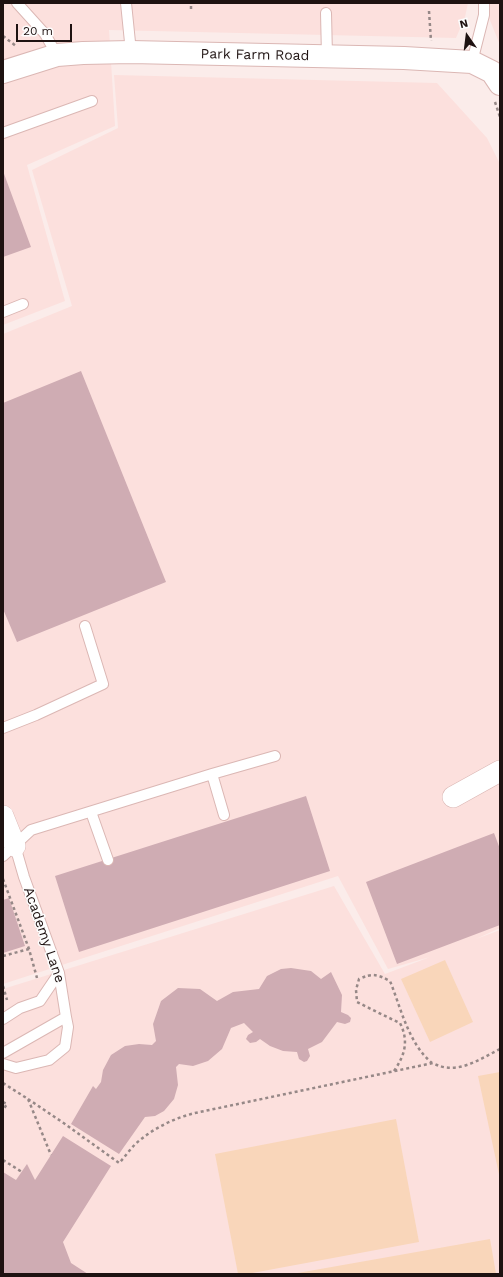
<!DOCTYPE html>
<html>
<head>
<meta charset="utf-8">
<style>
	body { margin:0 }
	#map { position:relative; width:503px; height:1277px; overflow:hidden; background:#fbecea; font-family:"Work Sans",sans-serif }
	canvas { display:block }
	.frame { position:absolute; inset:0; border:4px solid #1e1211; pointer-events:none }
	.north { position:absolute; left:447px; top:16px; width:40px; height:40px; -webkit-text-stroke:3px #fdfdfd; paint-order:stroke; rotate:346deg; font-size:11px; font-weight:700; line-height:16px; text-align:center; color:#1e1211 }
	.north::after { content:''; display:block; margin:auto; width:14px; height:18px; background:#1e1211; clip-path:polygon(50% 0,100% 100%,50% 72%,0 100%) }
	.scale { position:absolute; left:16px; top:24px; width:56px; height:18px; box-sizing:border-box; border:2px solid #1e1211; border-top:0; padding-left:5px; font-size:12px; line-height:14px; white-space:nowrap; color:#1e1211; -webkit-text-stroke:3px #fdfdfd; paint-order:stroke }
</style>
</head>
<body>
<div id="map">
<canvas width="503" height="1277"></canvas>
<div class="frame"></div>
<div class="north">N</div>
<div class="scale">20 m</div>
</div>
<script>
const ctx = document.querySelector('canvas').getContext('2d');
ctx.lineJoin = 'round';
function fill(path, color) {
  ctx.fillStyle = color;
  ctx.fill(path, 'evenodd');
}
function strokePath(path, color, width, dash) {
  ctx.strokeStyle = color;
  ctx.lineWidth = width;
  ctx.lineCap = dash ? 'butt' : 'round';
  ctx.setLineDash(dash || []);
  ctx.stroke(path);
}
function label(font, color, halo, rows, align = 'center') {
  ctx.font = font + ' "Work Sans",sans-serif';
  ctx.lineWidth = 3;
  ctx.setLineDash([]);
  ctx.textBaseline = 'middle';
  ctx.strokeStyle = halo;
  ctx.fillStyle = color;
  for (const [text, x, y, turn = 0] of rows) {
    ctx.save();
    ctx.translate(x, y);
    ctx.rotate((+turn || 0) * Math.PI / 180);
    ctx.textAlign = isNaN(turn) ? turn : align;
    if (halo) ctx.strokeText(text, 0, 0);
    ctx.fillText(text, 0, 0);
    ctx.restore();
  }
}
const built = new Path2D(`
	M3,3H468L465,17L456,38L109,30L115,126L27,165L65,301L3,325Z
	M483,3H500V45L487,13Z
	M114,75L437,83L487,138L500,164V928L476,939L500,930V1274H3V989L334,886L385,974L430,957L388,969L338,876L3,984V334L72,306L32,170L118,128Z`);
const green = new Path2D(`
	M445,960L473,1022L430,1042L401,979Z
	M500,1072V1179L478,1076Z
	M396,1119L419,1242L247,1274H238L215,1154Z
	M490,1239L496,1274H292Z`);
const building = new Path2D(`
	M3,171L31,247L3,257Z
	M81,371L166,582L17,642L3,609V403Z
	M306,796L330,871L79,952L55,876Z
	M494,833L500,849V925L397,964L366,882Z
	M9,898L25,946L3,953V900Z
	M291,968L311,971L321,979L331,972L342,995L341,1012L348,1015L351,1018L350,1022L345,1024L337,1022L322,1042L308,1049L310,1056L307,1061L304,1062L299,1059L297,1052L283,1051L270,1046L260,1039L256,1042L250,1043L246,1039L248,1035L253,1032L244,1023L231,1028L222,1049L208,1061L193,1066L179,1064L176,1067L178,1085L174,1099L164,1111L155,1116L145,1117L119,1154L71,1124L93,1086L96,1089L101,1082L103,1070L111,1055L125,1046L139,1044L152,1045L156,1041L153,1024L161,1001L178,988L200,989L217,1001L233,992L259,989L267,976L281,969Z
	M63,1136L111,1166L63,1242L71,1263L88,1274H3V1172L16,1180L27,1164L35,1180Z`);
const path = new Path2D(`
	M191,9V3
	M429,11L431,41
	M3,36L16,46
	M495,102L500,117
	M3,879L29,949L37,978
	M3,956L29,949
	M3,986L7,1000
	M394,1071C405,1055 409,1041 400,1023L383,1015L357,1002L356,990L359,979C372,973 377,974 390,981C401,1008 408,1043 432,1063
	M3,1083L28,1099L51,1155
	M28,1099L65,1124L119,1163C126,1156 132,1146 140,1140C156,1127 175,1118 195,1113L433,1063C456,1076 478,1060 500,1049
	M3,1102L7,1104L3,1110
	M3,1160L22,1172`);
const service = new Path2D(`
	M17,3L45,34L57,55
	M126,3L131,52
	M326,13L327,56
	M472,62L484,15V3
	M3,133L92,101
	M3,312L23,304
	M3,728L36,715L103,684L85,626
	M212,774L224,815
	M91,812L108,860
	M3,856L31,830L212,774L275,756
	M3,1019L20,1008L40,1001L59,973
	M3,1053L66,1017L59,973L24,877L15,846
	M3,1064L16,1068L49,1060L65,1047L68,1027L66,1017`);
const minor = new Path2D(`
	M453,797L500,771
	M3,816L15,846`);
const tertiary = new Path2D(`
	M3,72L57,55L83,53L131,52L404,58L472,62L492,72L500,84`);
const streetNames = [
	["Park Farm Road",255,55,1],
	["Academy Lane",44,935,71]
];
fill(built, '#fce0dd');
fill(green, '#f9d6ba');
fill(building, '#cfacb3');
strokePath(service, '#dbb7b4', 12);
strokePath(minor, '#dbb7b4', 22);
strokePath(tertiary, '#dbb7b4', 24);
strokePath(path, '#968887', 2.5, [3, 3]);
strokePath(service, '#fff', 10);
strokePath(minor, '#fff', 21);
strokePath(tertiary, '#fff', 22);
label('14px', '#1e1211', '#fdfdfd', streetNames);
</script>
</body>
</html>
